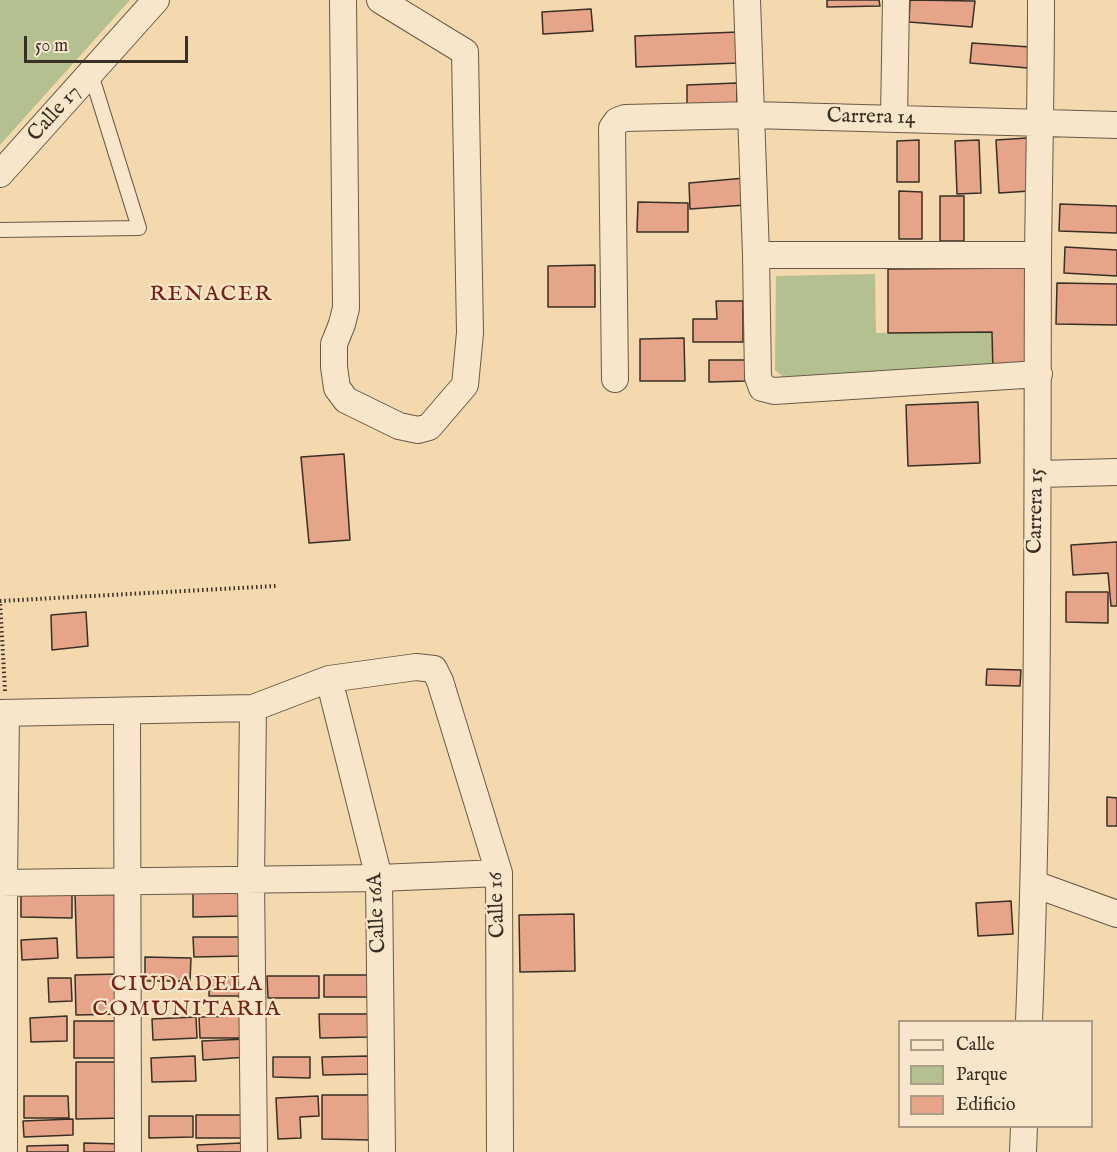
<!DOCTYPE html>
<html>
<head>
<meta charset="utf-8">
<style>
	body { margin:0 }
	#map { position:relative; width:1117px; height:1152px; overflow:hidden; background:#f3d9ad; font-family:"IM FELL English",serif }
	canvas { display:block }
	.legend { position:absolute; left:898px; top:1020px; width:195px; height:108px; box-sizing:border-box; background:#f7e6ca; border:2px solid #ab9d88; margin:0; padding:8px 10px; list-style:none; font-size:18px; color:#392f26 }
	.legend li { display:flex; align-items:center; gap:12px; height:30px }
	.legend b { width:30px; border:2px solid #ab9d88 }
	.scale { position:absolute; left:24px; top:36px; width:164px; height:27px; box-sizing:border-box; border:3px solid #392f26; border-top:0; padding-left:8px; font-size:18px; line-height:21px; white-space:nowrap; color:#392f26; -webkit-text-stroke:4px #f7e6ca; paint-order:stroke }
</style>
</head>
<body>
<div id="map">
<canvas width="1117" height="1152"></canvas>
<ul class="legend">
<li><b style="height:8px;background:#f7e6ca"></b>Calle</li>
<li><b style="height:16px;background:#b4c08f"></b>Parque</li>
<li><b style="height:16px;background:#e6a488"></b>Edificio</li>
</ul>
<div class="scale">50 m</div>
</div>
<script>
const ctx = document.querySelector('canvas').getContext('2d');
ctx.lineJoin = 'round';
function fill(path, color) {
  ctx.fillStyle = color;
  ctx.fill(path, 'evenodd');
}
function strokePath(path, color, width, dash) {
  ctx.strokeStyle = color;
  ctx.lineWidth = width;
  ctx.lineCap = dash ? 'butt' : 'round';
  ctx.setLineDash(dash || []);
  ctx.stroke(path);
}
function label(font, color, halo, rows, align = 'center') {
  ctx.font = font + ' "IM FELL English",serif';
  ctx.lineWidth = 4.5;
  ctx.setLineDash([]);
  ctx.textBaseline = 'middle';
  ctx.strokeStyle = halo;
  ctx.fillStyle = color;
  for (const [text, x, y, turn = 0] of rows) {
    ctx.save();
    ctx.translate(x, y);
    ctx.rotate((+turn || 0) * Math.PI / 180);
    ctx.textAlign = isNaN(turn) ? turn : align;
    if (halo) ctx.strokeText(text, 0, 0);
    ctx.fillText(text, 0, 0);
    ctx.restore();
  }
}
const green = new Path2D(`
	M0,0H130L0,145Z
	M875,274L876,333L992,332L993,374L788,381L775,370L776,276Z`);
const building = new Path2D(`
	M827,0H879L880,6L827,7Z
	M910,0L975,1L972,27L909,22Z
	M591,9L593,31L543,34L542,12Z
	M738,32L739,63L636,67L635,36Z
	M972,43L1030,47L1028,68L970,63Z
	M737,83V105L687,107V85Z
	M1027,138L1030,191L999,193L996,140Z
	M919,140V182H897V141Z
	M979,140L981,193L957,194L955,141Z
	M745,178L746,205L690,209L689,183Z
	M899,191L922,192V239H899Z
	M940,196H964V241H940Z
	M638,202L688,203V232H637Z
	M1060,204L1117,206V233L1059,231Z
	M1065,247L1117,250V276L1064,273Z
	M595,265V307H548V266Z
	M1025,268L1026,373L993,374L992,332L888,333V269Z
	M1057,283L1117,284V325L1056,324Z
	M716,301H743V342H693V319H717Z
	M684,338L685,381H640V339Z
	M709,360H747V381L709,382Z
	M978,402L980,463L908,466L906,405Z
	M344,454L350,540L309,543L301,457Z
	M1117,542V606H1111L1108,573L1073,575L1071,545Z
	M1066,592H1108V623L1066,622Z
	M86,612L88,646L52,650L51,615Z
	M987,669L1021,670L1020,686L986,685Z
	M1107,797L1117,798V826H1107Z
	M240,890L241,916L193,917V891Z
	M21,894L72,895V918L21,917Z
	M123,894L125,957L77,958L75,895Z
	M1011,901L1013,934L978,936L976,903Z
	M574,914L575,971L520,972L519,915Z
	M193,937H242L243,956L194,957Z
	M57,938L58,958L22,960L21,940Z
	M145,957L191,958L190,981H145Z
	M121,974L122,1014L76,1015L75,975Z
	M324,975H369V997H324Z
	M242,976V996H209V977Z
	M267,976H319V998H268Z
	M48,978H71L72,1001L49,1002Z
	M319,1014H370V1037L320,1038Z
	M67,1016V1041L31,1042L30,1018Z
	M243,1016V1038H200L199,1017Z
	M196,1017L197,1038L153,1040L152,1019Z
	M74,1021H123V1058H74Z
	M246,1039L248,1057L203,1060L202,1041Z
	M195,1056L196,1081L152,1082L151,1058Z
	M370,1056L371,1074L323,1075L322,1057Z
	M273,1057H310V1078L273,1077Z
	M76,1062H124V1118L76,1119Z
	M322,1095H371V1140L322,1139Z
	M24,1096H68L69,1118H24Z
	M318,1096L319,1116L300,1117L301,1138L278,1139L276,1098Z
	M196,1115H247V1138H196Z
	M149,1116H193V1137L149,1138Z
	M73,1119V1135L24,1137L23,1121Z
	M84,1143L122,1144L121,1152H84Z
	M241,1143V1152H198L197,1145Z
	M68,1145V1152H27V1146Z`);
const path = new Path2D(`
	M5,691L0,601L276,586`);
const lane = new Path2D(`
	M0,230L139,228L91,74`);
const street = new Path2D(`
	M343,0L346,308L342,324L334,344V367L337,388L346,400L399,426L418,430L429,427L465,385L470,333L465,52L380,0
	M747,0L756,255L758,377L762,388L774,391L1039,374
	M894,118L896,0
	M0,174L156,0
	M756,255H1038
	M615,379L612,128L617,121L625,118L752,115L1117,125
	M1038,474L1117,472
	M329,679L379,878L382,1152
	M253,708L251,880L254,1152
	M127,711L128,1152
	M0,713L253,708L329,679L416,667L434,669L440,681L499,873L500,1152
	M0,883L379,878L499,873
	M1034,884L1117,914
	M1029,1022C1039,767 1037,512 1038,257C1039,171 1041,86 1041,0
	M4,1152V883L6,713
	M1023,1152L1024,1126`);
const streetNames = [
	["Calle 17",55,114,-48],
	["Carrera 14",871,118,1],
	["Carrera 15",1037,511,-89],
	["Calle 16",498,905,-92],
	["Calle 16A",378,913,-93]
];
const neighbourhoodNames = [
	["RENACER",211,295],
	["CIUDADELA",187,985],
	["COMUNITARIA",187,1010]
];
fill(green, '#b4c08f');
fill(building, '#e6a488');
strokePath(building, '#392f26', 1.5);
strokePath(lane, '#685a48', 16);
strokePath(street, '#685a48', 28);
strokePath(path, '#392f26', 4, [1.5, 3]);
strokePath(lane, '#f7e6ca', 14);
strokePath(street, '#f7e6ca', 26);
label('21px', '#392f26', '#f7e6ca', streetNames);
ctx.letterSpacing = '1.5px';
label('22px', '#7a1f14', '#f7e6ca', neighbourhoodNames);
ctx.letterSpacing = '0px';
</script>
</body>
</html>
